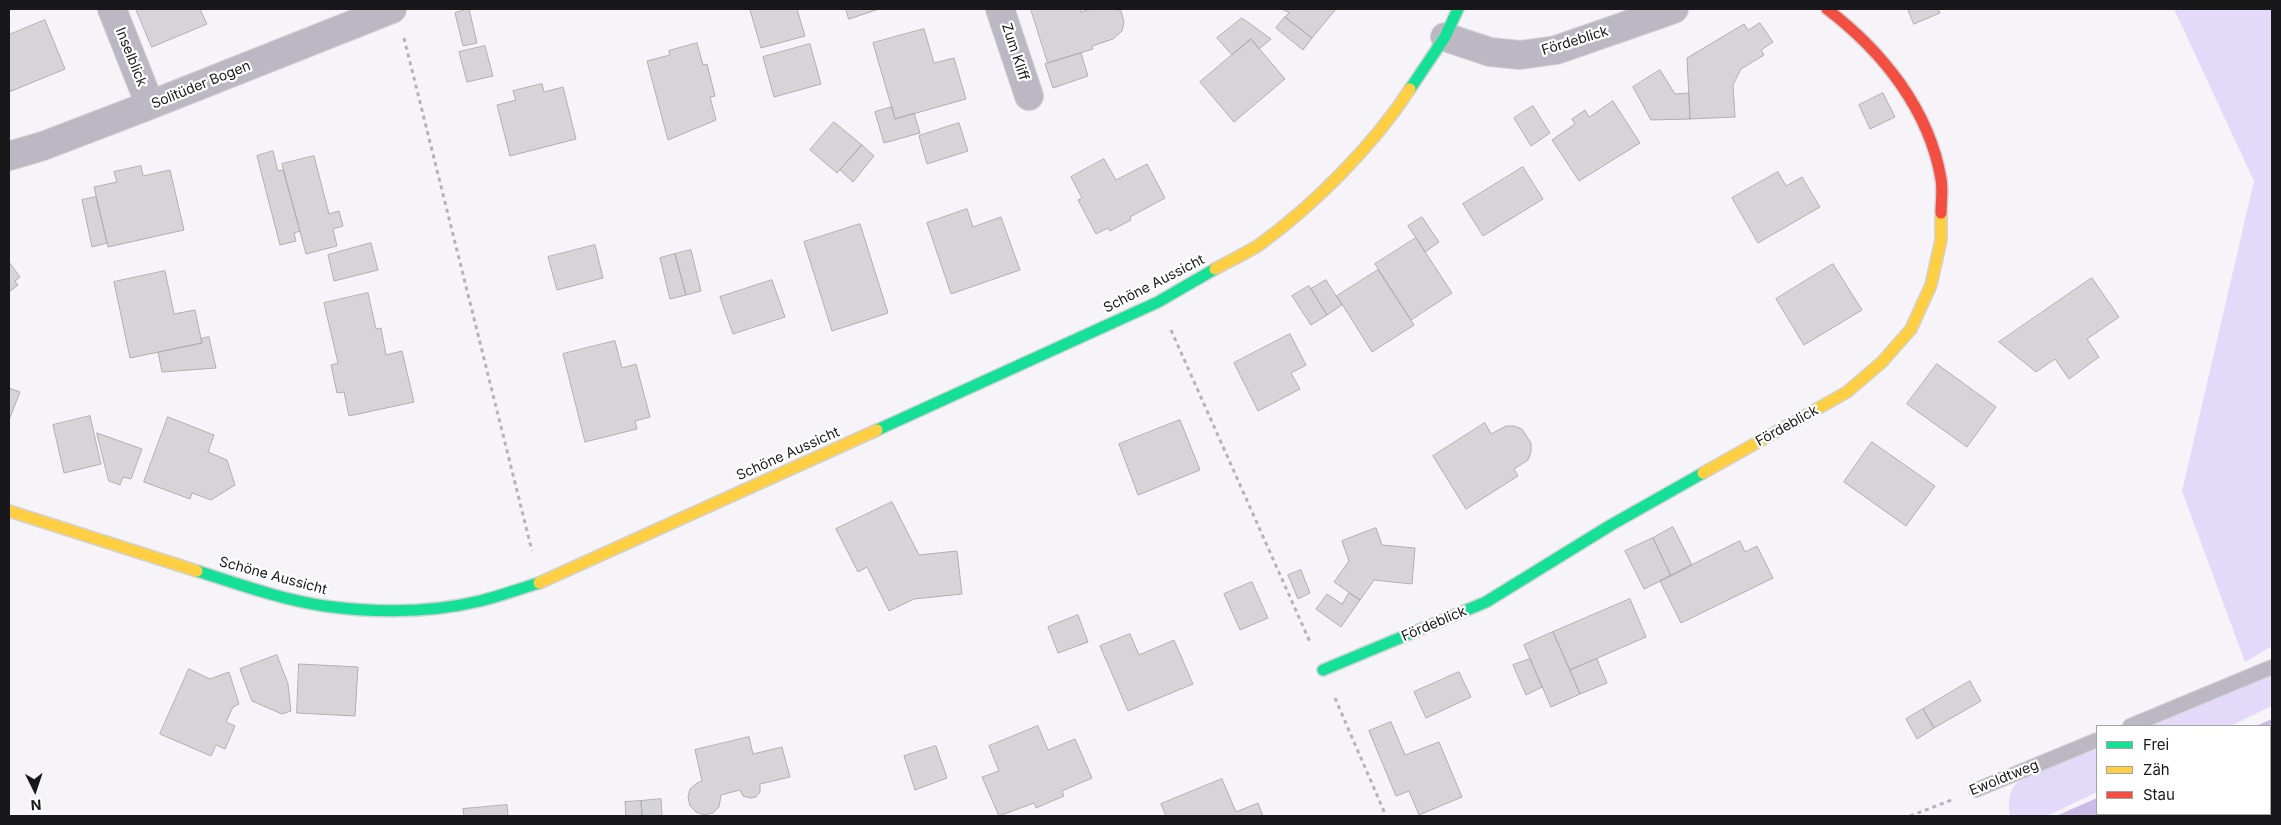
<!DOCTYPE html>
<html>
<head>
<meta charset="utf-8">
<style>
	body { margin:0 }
	#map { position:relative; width:2281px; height:825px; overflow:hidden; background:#f6f4f8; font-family:Inter,sans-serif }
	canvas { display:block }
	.frame { position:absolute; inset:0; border:10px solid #18181a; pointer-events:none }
	.legend { position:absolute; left:2096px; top:725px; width:175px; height:90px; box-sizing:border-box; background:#fff; border:1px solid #a3a3a3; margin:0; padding:6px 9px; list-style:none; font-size:15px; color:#18181a }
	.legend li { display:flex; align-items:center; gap:10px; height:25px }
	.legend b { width:25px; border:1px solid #a3a3a3 }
	.north { position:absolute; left:10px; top:765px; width:50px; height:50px; -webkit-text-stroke:4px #fff; paint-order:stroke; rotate:176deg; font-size:14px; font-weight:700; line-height:20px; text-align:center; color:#18181a }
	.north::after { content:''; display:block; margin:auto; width:18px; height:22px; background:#18181a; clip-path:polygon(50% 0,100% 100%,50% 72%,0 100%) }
</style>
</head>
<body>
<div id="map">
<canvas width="2281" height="825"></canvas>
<div class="frame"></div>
<ul class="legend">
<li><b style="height:6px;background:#16e098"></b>Frei</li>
<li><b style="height:6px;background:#ffcf43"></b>Zäh</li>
<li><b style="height:6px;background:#f24e42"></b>Stau</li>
</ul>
<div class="north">N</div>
</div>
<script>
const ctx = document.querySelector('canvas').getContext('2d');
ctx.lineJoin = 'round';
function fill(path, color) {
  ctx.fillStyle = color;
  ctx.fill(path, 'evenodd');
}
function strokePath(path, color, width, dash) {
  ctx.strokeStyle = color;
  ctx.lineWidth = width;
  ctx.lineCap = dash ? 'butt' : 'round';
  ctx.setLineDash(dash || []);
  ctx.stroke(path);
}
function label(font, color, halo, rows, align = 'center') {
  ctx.font = font + ' Inter,sans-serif';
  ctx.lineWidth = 4.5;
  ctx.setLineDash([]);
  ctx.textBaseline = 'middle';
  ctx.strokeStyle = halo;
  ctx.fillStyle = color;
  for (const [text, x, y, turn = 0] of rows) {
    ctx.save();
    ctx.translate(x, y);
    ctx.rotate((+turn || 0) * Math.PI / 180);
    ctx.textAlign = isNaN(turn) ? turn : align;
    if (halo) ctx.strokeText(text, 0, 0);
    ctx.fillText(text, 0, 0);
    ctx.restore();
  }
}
const green = new Path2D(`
	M2174,9H2272V646L2245,662L2182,491L2254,181Z
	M2272,675V706L2230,726H2147Z
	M2097,746V792L2047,816H2010C2008,807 2008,795 2014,786C2023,773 2080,753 2097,746Z`);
const water = new Path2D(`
	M2272,719V816H2056L2097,798V814H2270V726H2256Z`);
const building = new Path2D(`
	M136,9H200L207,24L152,47Z
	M469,9L477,43L463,46L455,13Z
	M756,9H797L805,36L761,48L750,10Z
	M846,9H879L849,19Z
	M1031,9H1080L1081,12L1091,9H1117L1121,11L1124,22L1122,31L1113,39L1092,46L1093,49L1048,63Z
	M1282,9H1336L1312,38L1285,17L1289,13Z
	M1908,9H1938L1940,13L1914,24Z
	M1285,17L1312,38L1303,50L1276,28Z
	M1242,18L1271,39L1259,49L1251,39L1232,55L1217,38Z
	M45,20L65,69L9,92V35Z
	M1760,23L1773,42L1761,50L1764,55L1741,69L1733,85L1735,117L1690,119L1687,58L1744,24L1748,30Z
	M924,29L934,63L954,58L966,99L895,119L873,43Z
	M1251,39L1285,79L1234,122L1200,82Z
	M697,43L703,65L707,64L715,96L710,97L716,120L668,140L647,61L670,55L669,51Z
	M810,44L821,84L774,97L763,57Z
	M485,46L493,76L467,82L459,52Z
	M1081,53L1088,76L1053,88L1045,64Z
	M1660,70L1675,94L1689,93L1690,119L1651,120L1633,87Z
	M542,84L544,92L563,87L576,139L510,156L497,105L516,100L513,91Z
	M1883,93L1895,117L1870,129L1859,105Z
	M1613,101L1640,143L1579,181L1552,140L1575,124L1572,119L1585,110L1589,117Z
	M1533,106L1550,133L1531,146L1514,118Z
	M892,107L895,119L914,113L920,133L884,143L875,112Z
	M834,122L862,145L837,173L810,150Z
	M959,123L968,151L927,164L919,136Z
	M862,145L874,156L853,182L840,170Z
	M273,151L278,171L283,170L300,231L294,233L296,241L280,245L257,156Z
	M314,156L329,214L339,211L343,226L333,229L337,246L306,254L282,164Z
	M1104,159L1116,180L1147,164L1165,198L1130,217L1131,220L1110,231L1108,228L1096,234L1078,200L1082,198L1071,177Z
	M141,166L143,176L170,170L184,230L108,247L94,187L117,182L114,172Z
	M1523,167L1543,199L1483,236L1463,204Z
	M1778,172L1786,186L1802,177L1820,207L1758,243L1732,198Z
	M96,197L107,243L92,247L82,200Z
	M967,209L973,227L1001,217L1020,270L951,294L927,223Z
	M1422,217L1439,242L1425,252L1408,226Z
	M860,224L888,313L832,331L804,242Z
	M1416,238L1452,293L1411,320L1375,264Z
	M371,243L378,270L334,281L328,255Z
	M595,245L603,278L557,290L548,257Z
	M691,250L701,291L686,295L675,254Z
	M675,254L686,295L670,299L660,258Z
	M9,262L20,277L15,281L18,285L9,292Z
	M1833,264L1862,310L1804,345L1776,299Z
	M1378,270L1414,325L1372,352L1337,296Z
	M165,271L174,314L195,310L202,343L130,358L114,282Z
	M2092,278L2119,317L2087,339L2099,357L2069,379L2055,359L2036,372L1999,342Z
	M772,280L785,317L733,334L720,297Z
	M1326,280L1342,305L1327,315L1311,289Z
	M1309,286L1327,315L1311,325L1292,296Z
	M368,293L376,329L381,328L386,355L402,351L414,402L349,416L344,392L337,393L331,365L338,363L324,303Z
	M1290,334L1306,365L1291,373L1300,389L1258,411L1234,363Z
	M209,337L216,368L162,372L158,352L202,343L201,339Z
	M615,341L622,368L636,364L650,417L635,421L637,429L585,442L563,354Z
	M1937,364L1996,407L1967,447L1907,404Z
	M9,388L20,392L9,420Z
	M90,416L101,464L64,473L53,425Z
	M168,417L214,435L208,452L227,460L235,485L211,500L192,493L190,499L144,482Z
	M1180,420L1200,470L1138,495L1119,444Z
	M1485,423L1491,434L1506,426H1514L1522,429L1531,443V452L1528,460L1514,469L1518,476L1466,509L1433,456Z
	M97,433L142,449L131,479L123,477L120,485L109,481Z
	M1872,442L1935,486L1906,526L1844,482Z
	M892,502L919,555L957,551L962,594L914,599L889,611L867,567L858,572L836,529Z
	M1673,527L1692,565L1671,576L1653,538Z
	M1376,528L1382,545L1415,548L1412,584L1374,580L1360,600L1334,582L1349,561L1342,541Z
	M1653,538L1671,576L1644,589L1625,551Z
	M1740,541L1745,552L1757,546L1773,578L1681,623L1660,581Z
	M1301,570L1310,593L1298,599L1288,575Z
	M1252,582L1268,618L1240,630L1224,594Z
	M1349,593L1360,600L1341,627L1316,609L1327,594L1342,604Z
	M1630,599L1646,637L1570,670L1553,632Z
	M1078,615L1088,642L1058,653L1048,627Z
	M1553,632L1580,694L1551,707L1524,645Z
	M1130,634L1139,655L1174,640L1193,684L1128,711L1100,646Z
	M277,655L288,684L291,711L282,714L252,701L240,669Z
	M1530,659L1542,687L1526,695L1513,665Z
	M1597,659L1607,683L1580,694L1570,670Z
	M299,664L358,667L355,716L297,713Z
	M189,669L210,679L229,672L239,704L233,707L226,722L235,726L225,749L216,745L211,756L160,734Z
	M1459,672L1471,697L1426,718L1414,692Z
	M1970,681L1981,701L1934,728L1923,709Z
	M1923,709L1934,728L1917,739L1906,719Z
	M1391,722L1405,755L1439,742L1462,797L1419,815L1409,791L1396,796L1369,731Z
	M1038,726L1048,750L1075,739L1092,778L1062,791L1064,796L1036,808L1034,803L999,816L982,777L999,771L989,746Z
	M749,737L753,754L782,747L790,777L760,784V792L756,797L750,798L743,796L740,790L721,795L719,807L713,813L704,815L696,812L690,806L688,797L690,789L697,783L702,781L695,750Z
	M936,746L947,778L915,790L904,756Z
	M1222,779L1236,812L1258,803L1263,816H1166L1161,804Z
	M661,799L662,816H642L641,801Z
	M641,801L642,816H626L625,802Z
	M507,805L508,816H464L463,809Z`);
const path = new Path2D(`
	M404,38L532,551
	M1171,330L1310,642
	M1335,698L1386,816
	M1910,816L1954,799`);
const lane = new Path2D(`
	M2130,726L2272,667
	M1976,790L2097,740`);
const street = new Path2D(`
	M112,9L150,105
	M1000,9L1029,96
	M1445,37L1490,52L1520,55L1556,50L1674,9
	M9,156L43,146L150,105L392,9`);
const fast = new Path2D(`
	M1410,89L1445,37L1458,9
	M877,430L1158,302L1215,269
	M197,571C239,584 282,600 325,606C376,613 430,613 480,601C500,596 519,589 539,583
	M1323,670L1486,602L1611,525L1703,473`);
const slow = new Path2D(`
	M1215,269C1229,261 1245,254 1259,245C1314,205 1373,146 1410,89
	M1703,473L1847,392L1882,362L1911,329L1931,285L1941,240V213
	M9,511L197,571
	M539,583L877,430`);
const jam = new Path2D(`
	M1827,9C1882,51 1929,109 1941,179C1943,190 1941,202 1941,213`);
const streetNames = [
	["Fördeblick",1575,41,-17],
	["Zum Kliff",1015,52,72],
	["Inselblick",131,57,68],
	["Solitüder Bogen",201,85,-22],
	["Schöne Aussicht",1154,284,-27],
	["Fördeblick",1787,426,-29],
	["Schöne Aussicht",788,454,-24],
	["Schöne Aussicht",273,576,15],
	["Fördeblick",1434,624,-23],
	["Ewoldtweg",2004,778,-22]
];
fill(green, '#e3daf9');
fill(water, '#cabbe9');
fill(building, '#d6d4d7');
strokePath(building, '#afaeb0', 1);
strokePath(lane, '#d2d2d4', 16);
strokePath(street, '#d2d2d4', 30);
strokePath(fast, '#d2d2d4', 14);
strokePath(slow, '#d2d2d4', 14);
strokePath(jam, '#d2d2d4', 14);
strokePath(path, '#b5b2bb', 3, [4, 4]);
strokePath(lane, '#bbb8c4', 14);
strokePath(street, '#bbb8c4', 28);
strokePath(fast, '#16e098', 11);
strokePath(slow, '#ffcf43', 11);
strokePath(jam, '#f24e42', 11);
label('14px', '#18181a', '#fff', streetNames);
</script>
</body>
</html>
